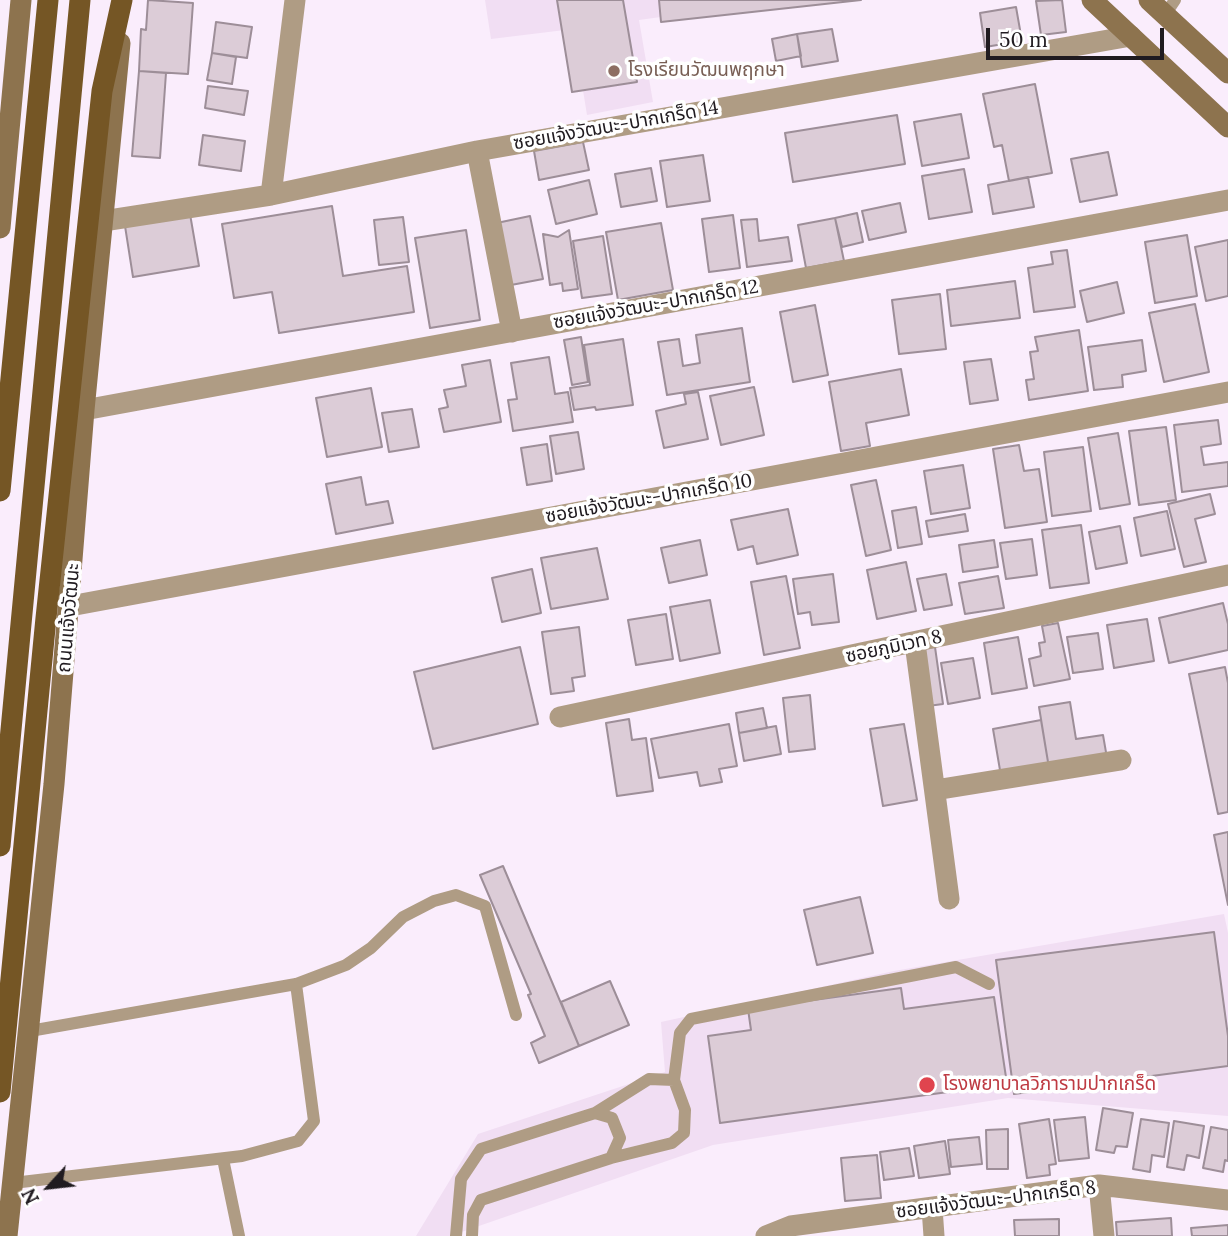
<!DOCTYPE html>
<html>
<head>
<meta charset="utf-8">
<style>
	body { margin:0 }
	#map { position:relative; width:1228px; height:1236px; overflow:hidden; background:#faedfc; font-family:Lora,serif }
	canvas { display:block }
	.north { position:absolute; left:14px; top:1152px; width:70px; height:70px; -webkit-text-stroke:5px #fff; paint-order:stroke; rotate:243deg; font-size:19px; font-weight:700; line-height:28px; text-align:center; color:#201b20 }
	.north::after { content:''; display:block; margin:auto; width:24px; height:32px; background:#201b20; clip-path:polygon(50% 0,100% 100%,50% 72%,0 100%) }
	.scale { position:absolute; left:986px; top:28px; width:178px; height:32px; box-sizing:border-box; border:4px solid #201b20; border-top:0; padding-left:9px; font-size:21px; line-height:24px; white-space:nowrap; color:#201b20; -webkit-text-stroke:5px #fff; paint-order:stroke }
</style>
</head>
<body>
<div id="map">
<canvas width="1228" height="1236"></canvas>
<div class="north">N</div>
<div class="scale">50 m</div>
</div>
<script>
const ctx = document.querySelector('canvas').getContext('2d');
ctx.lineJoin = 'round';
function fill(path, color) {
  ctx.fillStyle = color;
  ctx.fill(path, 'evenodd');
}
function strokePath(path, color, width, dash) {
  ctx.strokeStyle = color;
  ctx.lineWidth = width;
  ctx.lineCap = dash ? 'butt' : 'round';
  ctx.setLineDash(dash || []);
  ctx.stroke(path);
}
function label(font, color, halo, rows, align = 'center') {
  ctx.font = font + ' Lora,"Noto Sans Thai",serif';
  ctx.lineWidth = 7;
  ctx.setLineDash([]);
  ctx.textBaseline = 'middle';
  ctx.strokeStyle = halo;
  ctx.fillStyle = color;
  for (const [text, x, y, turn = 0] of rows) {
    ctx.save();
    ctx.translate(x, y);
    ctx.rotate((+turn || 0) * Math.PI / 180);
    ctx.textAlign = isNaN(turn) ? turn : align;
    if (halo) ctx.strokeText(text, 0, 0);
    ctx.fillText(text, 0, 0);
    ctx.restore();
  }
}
const built = new Path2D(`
	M485,0H785L639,20L653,102L587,115L573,29L491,39Z
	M1224,914L1228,933V1116L1008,1098L713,1145L450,1236H416L478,1134L665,1072L661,1022L894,971Z`);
const building = new Path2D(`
	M148,0L193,3L188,74L139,71L141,29L146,30Z
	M557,0H623L637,82L572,92Z
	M659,0H861L661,22Z
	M1062,0L1066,32L1041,35L1036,1Z
	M1016,7L1022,41L985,47L980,13Z
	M216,22L252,27L247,58L212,53Z
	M832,29L838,61L802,67L797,34Z
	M797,34L801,56L776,61L772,39Z
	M212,53L236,57L232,84L207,80Z
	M139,71L166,73L160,158L132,156Z
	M1035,84L1052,173L1009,181L1002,145L994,147L983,94Z
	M208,86L248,91L244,115L205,108Z
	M961,114L969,158L922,166L914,122Z
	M897,115L905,164L793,182L785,133Z
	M203,135L245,141L241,171L199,165Z
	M583,142L589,170L539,180L534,151Z
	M1108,152L1117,195L1080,202L1071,159Z
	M703,155L710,201L667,207L660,161Z
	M651,168L657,201L621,207L615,174Z
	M964,169L972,212L929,219L922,176Z
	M1028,177L1034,207L993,214L988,185Z
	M589,180L597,214L556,224L548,190Z
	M900,203L906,232L869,240L862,211Z
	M332,206L343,276L407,266L414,312L279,333L272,292L234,298L222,224Z
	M857,213L863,242L842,247L835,218Z
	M190,214L199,266L133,277L125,226Z
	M733,215L740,268L709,272L702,219Z
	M530,216L543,279L511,285L492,224Z
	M403,217L409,262L379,265L374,220Z
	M835,218L844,261L806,268L798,225Z
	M757,219L759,241L788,237L792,261L747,267L741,220Z
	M661,223L673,290L618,300L606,232Z
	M466,230L480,320L430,328L415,238Z
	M569,230L578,289L563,291L562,283L550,285L543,234L558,237Z
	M1187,235L1197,296L1155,303L1145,242Z
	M603,236L612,294L582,298L573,241Z
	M1228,240V296L1206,301L1195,247Z
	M1067,250L1075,307L1034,312L1028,268L1053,264L1051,252Z
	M1015,281L1020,318L951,326L947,290Z
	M1117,282L1124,313L1087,322L1080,291Z
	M940,294L946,349L899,354L892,300Z
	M1195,304L1209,372L1164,382L1149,313Z
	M815,305L828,375L793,382L780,312Z
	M742,328L750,382L667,395L658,342L679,339L683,366L700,363L696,335Z
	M1079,330L1088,391L1029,400L1026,380L1034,379L1030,352L1038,351L1035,337Z
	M581,337L588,382L572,385L564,340Z
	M623,339L633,405L596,410L595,407L574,410L570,388L590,385L584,345Z
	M1142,340L1146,371L1122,375L1123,387L1094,390L1088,347Z
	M549,357L555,394L568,392L573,422L513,431L508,400L517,399L511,363Z
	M991,359L998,400L970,404L964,362Z
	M490,360L501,422L444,432L439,409L448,407L444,390L466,386L462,365Z
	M901,369L909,415L866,423L870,446L841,451L829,382Z
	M754,387L764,435L721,445L710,396Z
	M371,388L382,447L327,457L316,398Z
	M698,392L708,439L664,448L656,411L686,404L684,394Z
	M412,409L419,447L389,452L382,413Z
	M1218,420L1221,444L1201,447L1204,465L1228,462V486L1182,492L1174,425Z
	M1166,427L1176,500L1139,505L1129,431Z
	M578,432L584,469L556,474L550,436Z
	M1118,433L1130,504L1100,509L1088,438Z
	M547,444L552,481L527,485L521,448Z
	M1019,445L1024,471L1039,469L1047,522L1005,528L993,449Z
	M1083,447L1091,511L1052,516L1044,452Z
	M963,465L970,508L931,514L924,471Z
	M361,477L366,505L388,501L393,523L336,534L326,484Z
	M876,480L891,550L866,556L851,485Z
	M1210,494L1215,514L1195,519L1206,562L1184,567L1168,504Z
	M916,507L922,544L898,548L892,511Z
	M788,509L798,555L757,564L753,546L738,550L731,520Z
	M1167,511L1175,549L1141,556L1134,518Z
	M965,514L968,531L929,537L926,521Z
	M1081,525L1089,583L1050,588L1042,530Z
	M1120,526L1127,563L1096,569L1089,532Z
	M1032,539L1037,575L1006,579L1000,543Z
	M700,540L707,575L669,583L661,548Z
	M994,540L998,567L963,572L959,545Z
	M597,548L608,599L551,609L541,558Z
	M906,562L916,611L877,619L867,570Z
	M532,569L541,613L502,622L492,578Z
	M833,574L839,622L812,625L810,612L798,614L793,579Z
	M946,574L952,605L924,610L917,579Z
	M786,576L800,648L764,655L751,582Z
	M998,576L1004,608L965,614L959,583Z
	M710,600L720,653L680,661L670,607Z
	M1223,603L1228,624V650L1169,663L1159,618Z
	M666,614L673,659L636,665L628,620Z
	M1147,619L1154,661L1114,668L1107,625Z
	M1058,623L1070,679L1034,686L1029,659L1041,656L1039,643L1045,642L1042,626Z
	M579,627L585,676L572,678L574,691L551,694L542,632Z
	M1098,633L1103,669L1073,673L1067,637Z
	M1018,637L1027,688L992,694L984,643Z
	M520,647L538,724L433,749L414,672Z
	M935,647L943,704L928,706L920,649Z
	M973,658L980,698L948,704L941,663Z
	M1225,667L1228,683V812L1218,814L1189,674Z
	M810,695L815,749L789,752L783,698Z
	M1070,702L1076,739L1103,735L1107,758L1049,768L1039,707Z
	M763,708L767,728L739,733L736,713Z
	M629,719L632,740L646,738L653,791L617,796L606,723Z
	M1041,720L1049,768L1001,776L993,729Z
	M729,724L737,766L719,769L722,782L700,786L697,772L659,778L651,739Z
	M904,724L917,800L883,806L870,729Z
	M776,726L781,754L744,761L739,733Z
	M1228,832V905L1214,835Z
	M503,866L579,1046L539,1063L531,1043L545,1036L528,995L531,994L480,875Z
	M860,897L873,953L817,965L804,910Z
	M1214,932L1228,1036V1066L1014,1094L996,960Z
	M610,981L629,1025L579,1046L561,1002Z
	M901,988L904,1009L994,997L1007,1084L720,1123L708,1036L751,1030L748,1009Z
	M1103,1108L1133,1113L1127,1147L1116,1146L1114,1153L1096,1150Z
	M1085,1117L1089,1158L1059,1161L1054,1120Z
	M1049,1119L1056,1164L1049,1165L1050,1175L1027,1178L1019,1124Z
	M1141,1119L1169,1123L1164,1157L1152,1155L1150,1172L1133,1169Z
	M1174,1121L1204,1126L1199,1158L1187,1155L1184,1170L1167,1167Z
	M1211,1127L1228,1130V1161L1225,1160L1223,1172L1203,1168Z
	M1008,1129V1169H987L986,1130Z
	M979,1137L982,1164L951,1167L948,1140Z
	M945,1141L950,1174L919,1178L914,1146Z
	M909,1148L914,1176L884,1180L880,1152Z
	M877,1155L881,1198L845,1201L841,1158Z
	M1171,1218L1172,1236H1117L1116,1222Z
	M1059,1219V1236H1015L1014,1220Z
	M1228,1225V1236H1192L1191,1228Z`);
const lane = new Path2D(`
	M1165,15L1175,0
	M30,1031L296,984L346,965L371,948L403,917L434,901L456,895L485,906L516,1015
	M595,1113L612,1118L620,1138L611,1158
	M223,1159L239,1236
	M13,1183L242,1156L298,1141L314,1121L296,984
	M456,1236L461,1179L481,1149L595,1113L649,1079L674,1080
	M472,1236L473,1215L481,1200L611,1158L672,1143L684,1133L685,1110L674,1080L680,1033L691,1019L956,967L989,984`);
const street = new Path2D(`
	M477,151L512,332
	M271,195L295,0
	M103,221L271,195L477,151L1131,36
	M84,410L1228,200
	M70,606L1228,392
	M915,643L949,899
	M560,717L1228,575
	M935,790L1121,760
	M1099,1185L1104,1236
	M932,1208L934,1236
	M766,1236L791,1226L1099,1185L1228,1200`);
const secondary = new Path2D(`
	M1092,0L1228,127
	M1149,0L1228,73
	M0,228L21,0
	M7,1236L54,784L84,410L120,43`);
const primary = new Path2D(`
	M0,491L48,0
	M0,846L80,0
	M0,1092L46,618L102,91L122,0`);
const markers = [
	[614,71,7,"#8d6e63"],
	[927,1085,9,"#e0444e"]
];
const educationNames = [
	["โรงเรียนวัฒนพฤกษา",628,71]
];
const streetNames = [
	["ซอยแจ้งวัฒนะ-ปากเกร็ด 14",616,126,-10],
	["ซอยแจ้งวัฒนะ-ปากเกร็ด 12",656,305,-10],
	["ซอยแจ้งวัฒนะ-ปากเกร็ด 10",649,499,-10],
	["ถนนแจ้งวัฒนะ",69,618,-85],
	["ซอยภูมิเวท 8",894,647,-12],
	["ซอยแจ้งวัฒนะ-ปากเกร็ด 8",996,1200,-7]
];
const healthNames = [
	["โรงพยาบาลวิภารามปากเกร็ด",943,1085]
];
fill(built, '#f1def3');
fill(building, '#dcccd7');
strokePath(building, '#9d8e98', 2);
strokePath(lane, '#af9c84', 12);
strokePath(street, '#af9c84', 21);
strokePath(secondary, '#8d734e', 21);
strokePath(primary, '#755625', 21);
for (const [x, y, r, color] of markers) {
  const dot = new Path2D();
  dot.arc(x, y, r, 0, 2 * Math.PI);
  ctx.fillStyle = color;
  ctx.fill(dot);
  strokePath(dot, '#fff', 2.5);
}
label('19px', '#785e54', '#fff', educationNames, 'left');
label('19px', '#201b20', '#fff', streetNames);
label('19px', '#be3a42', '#fff', healthNames, 'left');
</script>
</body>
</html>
